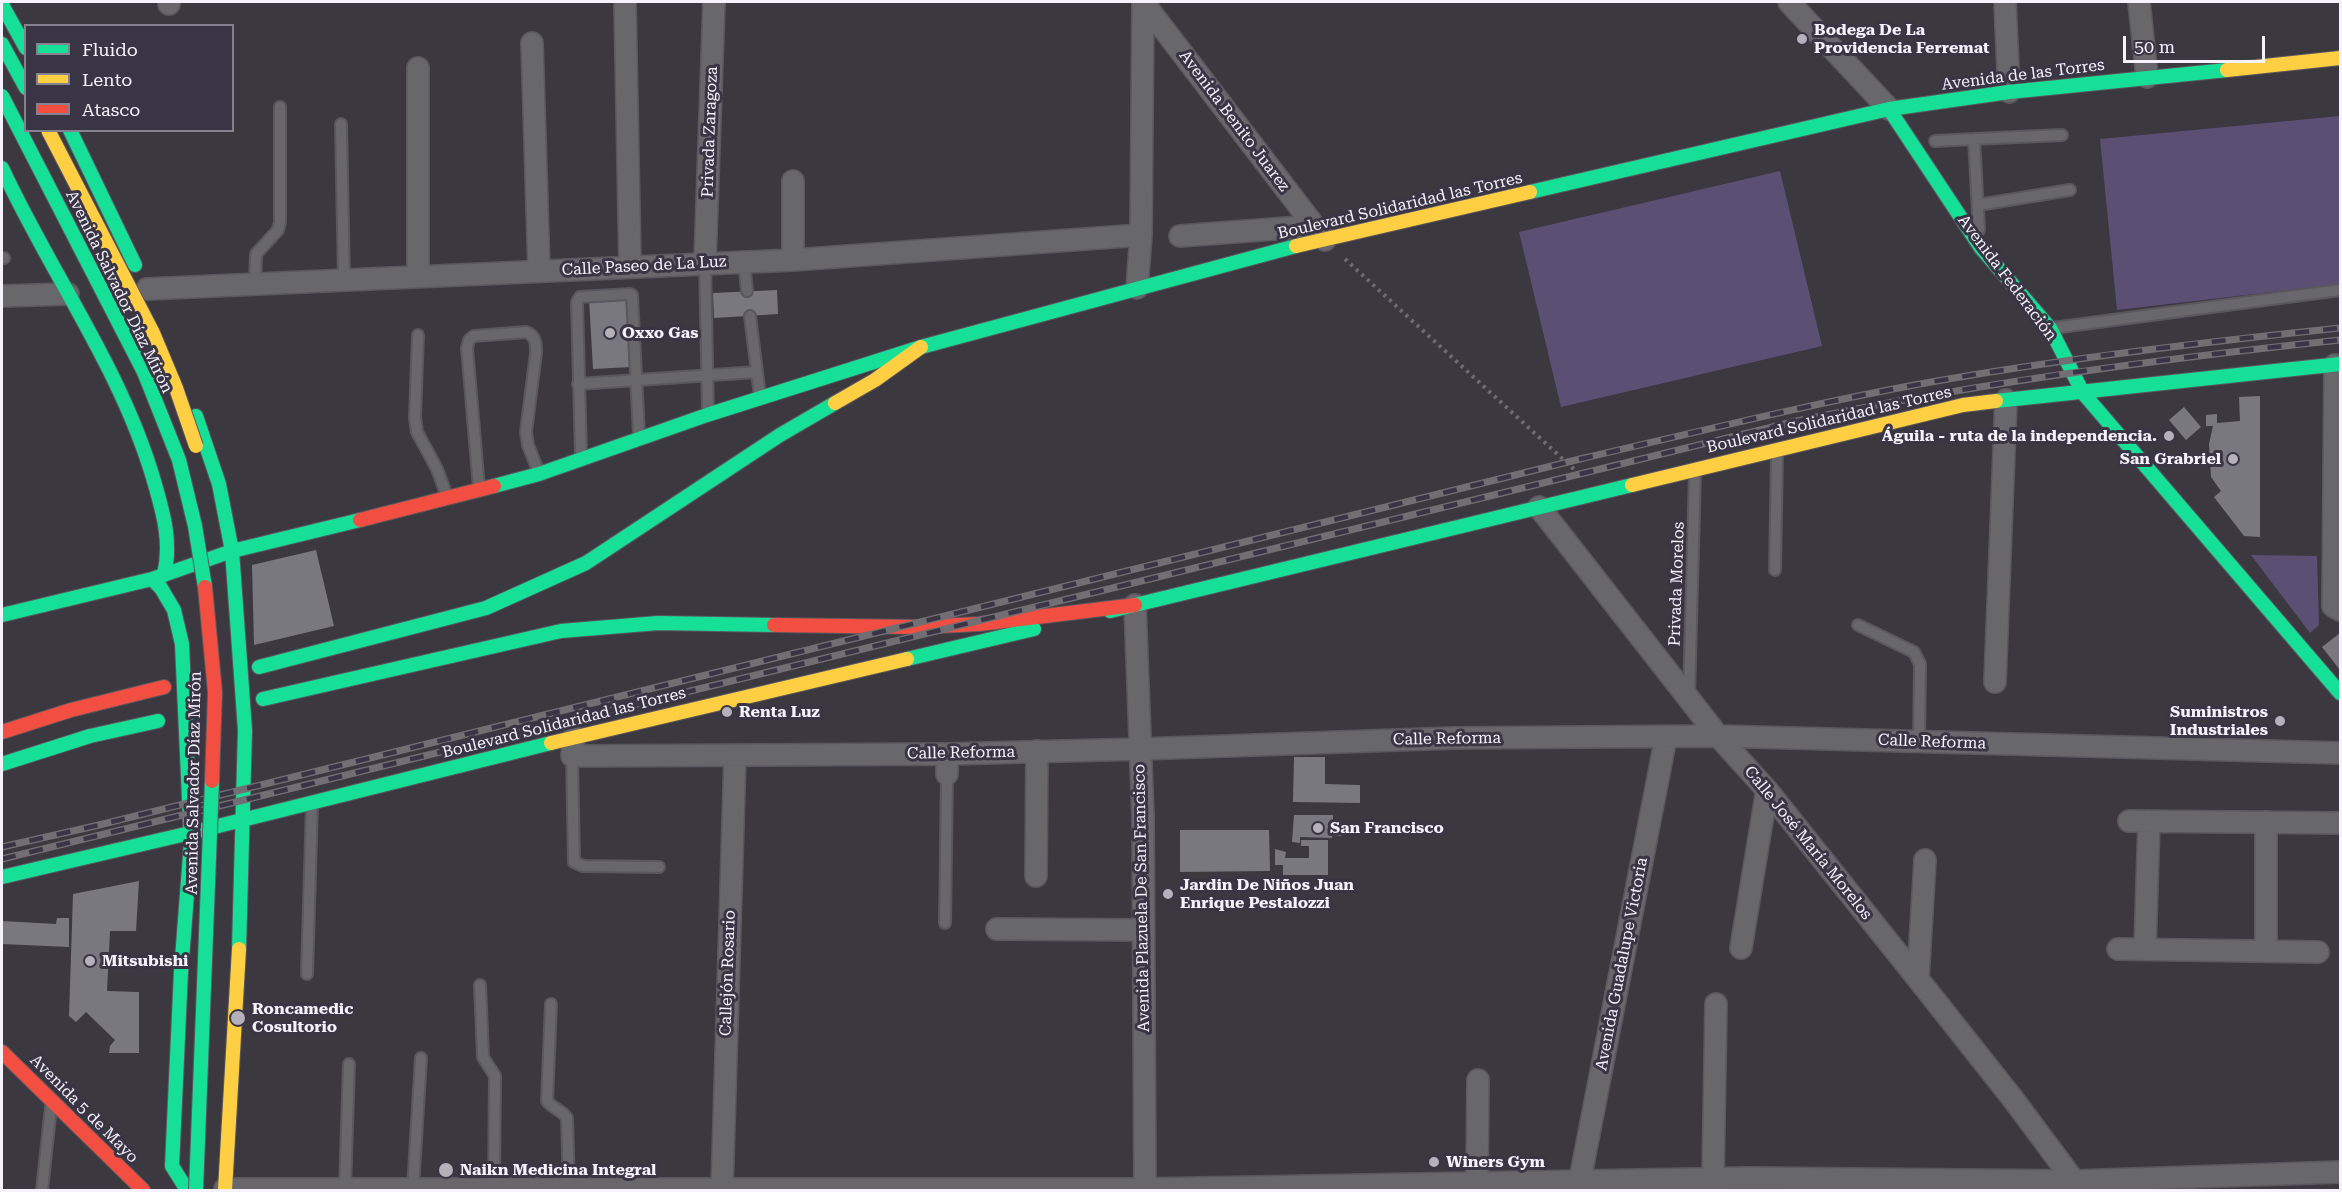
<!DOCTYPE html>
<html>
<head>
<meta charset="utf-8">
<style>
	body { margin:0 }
	#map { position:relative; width:2342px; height:1192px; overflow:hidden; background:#3b3840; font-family:"Roboto Serif",serif }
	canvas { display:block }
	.frame { position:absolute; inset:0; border:3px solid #f5f2fc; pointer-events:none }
	.legend { position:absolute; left:24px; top:24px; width:210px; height:108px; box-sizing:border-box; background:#3a3544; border:2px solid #85818e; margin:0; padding:8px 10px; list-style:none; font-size:18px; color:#f5f2fc }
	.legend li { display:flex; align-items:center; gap:12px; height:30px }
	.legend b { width:30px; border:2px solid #85818e }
	.scale { position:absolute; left:2123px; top:36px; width:142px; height:27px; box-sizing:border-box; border:3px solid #f5f2fc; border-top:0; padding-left:8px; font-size:18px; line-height:21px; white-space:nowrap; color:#f5f2fc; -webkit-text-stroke:4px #3a3544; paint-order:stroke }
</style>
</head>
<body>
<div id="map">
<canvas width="2342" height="1192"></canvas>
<div class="frame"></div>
<ul class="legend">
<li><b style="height:8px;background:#16e098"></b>Fluido</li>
<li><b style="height:8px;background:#ffcf43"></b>Lento</li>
<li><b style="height:8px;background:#f24e42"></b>Atasco</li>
</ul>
<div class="scale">50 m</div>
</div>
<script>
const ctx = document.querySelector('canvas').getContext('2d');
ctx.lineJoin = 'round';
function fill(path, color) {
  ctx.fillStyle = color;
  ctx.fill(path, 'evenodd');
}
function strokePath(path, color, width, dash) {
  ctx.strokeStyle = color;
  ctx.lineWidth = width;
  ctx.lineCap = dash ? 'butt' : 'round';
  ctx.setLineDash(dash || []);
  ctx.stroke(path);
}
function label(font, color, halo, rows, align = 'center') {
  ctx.font = font + ' "Roboto Serif",serif';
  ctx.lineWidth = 6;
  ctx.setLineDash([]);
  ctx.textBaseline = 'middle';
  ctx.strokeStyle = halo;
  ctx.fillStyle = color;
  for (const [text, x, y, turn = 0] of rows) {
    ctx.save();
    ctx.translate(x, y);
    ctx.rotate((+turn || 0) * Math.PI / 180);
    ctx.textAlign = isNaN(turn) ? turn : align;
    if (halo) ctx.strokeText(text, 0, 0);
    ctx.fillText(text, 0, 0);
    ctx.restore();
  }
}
const green = new Path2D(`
	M2340,116V284L2117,310L2100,139Z
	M1780,171L1822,346L1561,407L1519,232Z
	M2251,555L2317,556L2319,625L2310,633Z`);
const building = new Path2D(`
	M777,290L778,314L714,318L713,293Z
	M628,296L631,367L593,369L589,298Z
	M2260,396V537L2244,536L2214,497L2221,491L2211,477L2209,444L2213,426H2206V415L2217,414V423L2240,421L2239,397Z
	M2184,407L2201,427L2186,440L2169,420Z
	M316,550L334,626L254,645L252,565Z
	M2340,633V670L2322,647Z
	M1294,757H1325V784L1360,785V803L1293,802Z
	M1294,815H1333V821L1342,822V836H1332V838L1300,837V843L1292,842Z
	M1180,830H1269L1270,871L1180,872Z
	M1301,840H1328V875H1283V865H1275V849L1286,852L1285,858H1309V846H1301Z
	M139,881L136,931H110L107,991L139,992V1053H109L110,1046L115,1040L86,1012L76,1022L69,1016L73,894Z
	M57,918H69V947L2,944V921L56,924Z`);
const path = new Path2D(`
	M1345,259L1578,473`);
const lane = new Path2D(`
	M341,124L344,280
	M1935,141L1974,139
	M1978,205L2070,190
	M1979,230L1974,139L2062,135
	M2,258H4
	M744,262L747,291
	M705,263L708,412
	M255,284L256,254L278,230L280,222V107
	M750,316L760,396
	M2053,328L2340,290
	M418,335L415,418L417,432L437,469L447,496
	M578,384L757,372
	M581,456L577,302L580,297L630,294L632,295L639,435
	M479,488L467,348L469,340L474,336L526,332C536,336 536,343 536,353L526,432L528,445L539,473
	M1775,570L1777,454
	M1858,625L1914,652L1920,664L1919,742
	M1689,697L1695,472
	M572,756L574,862L583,866L659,867
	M945,923L947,774
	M307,974L312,804
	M480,985L483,1057L495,1076L494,1188
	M551,1004L547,1101C553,1109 562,1110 567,1118L569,1189
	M345,1188L349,1064
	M413,1188L421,1058
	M42,1190L51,1107`);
const street = new Path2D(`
	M169,2V4
	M625,2L630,266
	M1143,2L1325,240
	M1789,2L1889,109
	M2005,2L2009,92
	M2139,2L2147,77
	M532,43L539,271
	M418,68V277
	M793,181V260
	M1180,236L1314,226
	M705,262L714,2
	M1137,288L1141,235L1143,2
	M147,289L793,260L1141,235
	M2,296L68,294
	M2335,365L2333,602V606L2340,610
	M1539,507L1718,736L1767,790L1918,979L2013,1099L2074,1181
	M1135,605L1143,817L1145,1190
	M1995,682L2006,400
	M574,737L572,756L947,754L1141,749L1454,738L1718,736L2340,753
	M947,774V754
	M2129,821L2340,823
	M1036,876L1037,751
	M997,929L1143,930
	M1741,948L1767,790
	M2118,949L2318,952
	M2145,949L2149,821
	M2266,951V822
	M1918,979L1925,860
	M1713,1178L1716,1004
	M1477,1182L1478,1080
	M225,1189H1145L1748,1178L2074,1181L2340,1172
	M722,1190L735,756
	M1578,1190L1666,737`);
const fast = new Path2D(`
	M2,5L26,48
	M2,44L26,88
	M1889,109L1981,248L2050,328L2083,393L2340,693
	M70,130L135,265
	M2,168C51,274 121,368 154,481C163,512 172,542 164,575
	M1530,192L1889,109L2009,92L2227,70
	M1996,401L2340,364
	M196,416L219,484L232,551L245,730L239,949
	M494,486L539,474L707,415L921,347L1296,246
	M152,579L161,588L174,610L182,644L191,842L181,972L172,1166L187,1190
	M1110,611L1632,485
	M2,615L152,579L232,551L360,520
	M907,659L1034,629
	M259,667L486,608L586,563L780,435L835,403
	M263,699L561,631L658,623L774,625
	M2,764L90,736L158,721
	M2,877L190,833L551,743`);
const slow = new Path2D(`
	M2227,70L2340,58
	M1296,246L1530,192
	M835,403L875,380L921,347
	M1632,485L1963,405L1996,401
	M551,743L907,659
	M225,1190L239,949`);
const jam = new Path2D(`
	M360,520L494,486
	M774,625L919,627L979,624L1135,605
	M2,732L71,710L164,687
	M2,1052L143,1190`);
const rail = new Path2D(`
	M2,847L99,825L1580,459C1697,432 1813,403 1931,382C2067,358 2204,342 2340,328
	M2,859L1797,421C1976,383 2158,359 2340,340`);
const fastBridge = new Path2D(`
	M2,96L144,372L179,460L195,526L205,587
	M196,1190L212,781`);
const slowBridge = new Path2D(`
	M48,130L153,333L176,388L196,446`);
const jamBridge = new Path2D(`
	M205,587L215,692L212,781`);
const markers = [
	[1802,39,6,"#b4b1ba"],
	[610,333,6,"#b4b1ba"],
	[2169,436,6,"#b4b1ba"],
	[2233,459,6,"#b4b1ba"],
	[727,712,6,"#b4b1ba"],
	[2280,721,6,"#b4b1ba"],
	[1318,828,6,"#b4b1ba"],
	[1168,894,6,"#b4b1ba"],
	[90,961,6,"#b4b1ba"],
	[238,1018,8,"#b4b1ba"],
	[1434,1162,6,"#b4b1ba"],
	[446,1170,8,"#b4b1ba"]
];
const poiNames = [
	["Bodega De La",1814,30],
	["Providencia Ferremat",1814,48],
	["Oxxo Gas",622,333],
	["Águila - ruta de la independencia.",2157,436,"right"],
	["San Grabriel",2221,459,"right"],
	["Renta Luz",739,712],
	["Suministros",2268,712,"right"],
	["Industriales",2268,730,"right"],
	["San Francisco",1330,828],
	["Jardin De Niños Juan",1180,885],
	["Enrique Pestalozzi",1180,903],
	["Mitsubishi",102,961],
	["Roncamedic",252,1009],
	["Cosultorio",252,1027],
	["Winers Gym",1446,1162],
	["Naikn Medicina Integral",460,1170]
];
const streetNames = [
	["Avenida de las Torres",2023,75,-7],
	["Avenida Benito Juarez",1234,121,53],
	["Privada Zaragoza",710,132,-88],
	["Boulevard Solidaridad las Torres",1400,206,-13],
	["Calle Paseo de La Luz",644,266,-3],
	["Avenida Federación",2007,278,53],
	["Avenida Salvador Díaz Mirón",119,292,64],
	["Boulevard Solidaridad las Torres",1829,420,-13],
	["Privada Morelos",1677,584,-88],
	["Boulevard Solidaridad las Torres",564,723,-14],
	["Calle Reforma",1447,739,-1],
	["Calle Reforma",1932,742,2],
	["Calle Reforma",961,753,-1],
	["Avenida Salvador Díaz Mirón",194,783,-89],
	["Calle José María Morelos",1808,843,51],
	["Avenida Plazuela De San Francisco",1142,898,-91],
	["Avenida Guadalupe Victoria",1622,964,-79],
	["Callejón Rosario",728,973,-88],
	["Avenida 5 de Mayo",84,1109,45]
];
fill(green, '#5c4f74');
fill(building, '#7a787f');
strokePath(lane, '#5a575e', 14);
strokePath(street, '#5a575e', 24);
strokePath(fast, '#5a575e', 16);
strokePath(slow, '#5a575e', 16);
strokePath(jam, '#5a575e', 16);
strokePath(path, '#6c6b70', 4, [3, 4.5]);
strokePath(lane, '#68676c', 10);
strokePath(street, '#68676c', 21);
strokePath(fast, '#16e098', 14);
strokePath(slow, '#ffcf43', 14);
strokePath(jam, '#f24e42', 14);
strokePath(rail, '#716f74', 7);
strokePath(rail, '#3a3544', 4.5, [14]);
strokePath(fastBridge, '#5a575e', 16, []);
strokePath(slowBridge, '#5a575e', 16, []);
strokePath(jamBridge, '#5a575e', 16, []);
strokePath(fastBridge, '#16e098', 14);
strokePath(slowBridge, '#ffcf43', 14);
strokePath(jamBridge, '#f24e42', 14);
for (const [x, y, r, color] of markers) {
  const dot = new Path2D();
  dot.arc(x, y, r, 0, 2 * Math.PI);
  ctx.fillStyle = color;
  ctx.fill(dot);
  strokePath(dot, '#3a3544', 2);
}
label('bold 16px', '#f5f2fc', '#3a3544', poiNames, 'left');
label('16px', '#f5f2fc', '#3a3544', streetNames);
</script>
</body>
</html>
